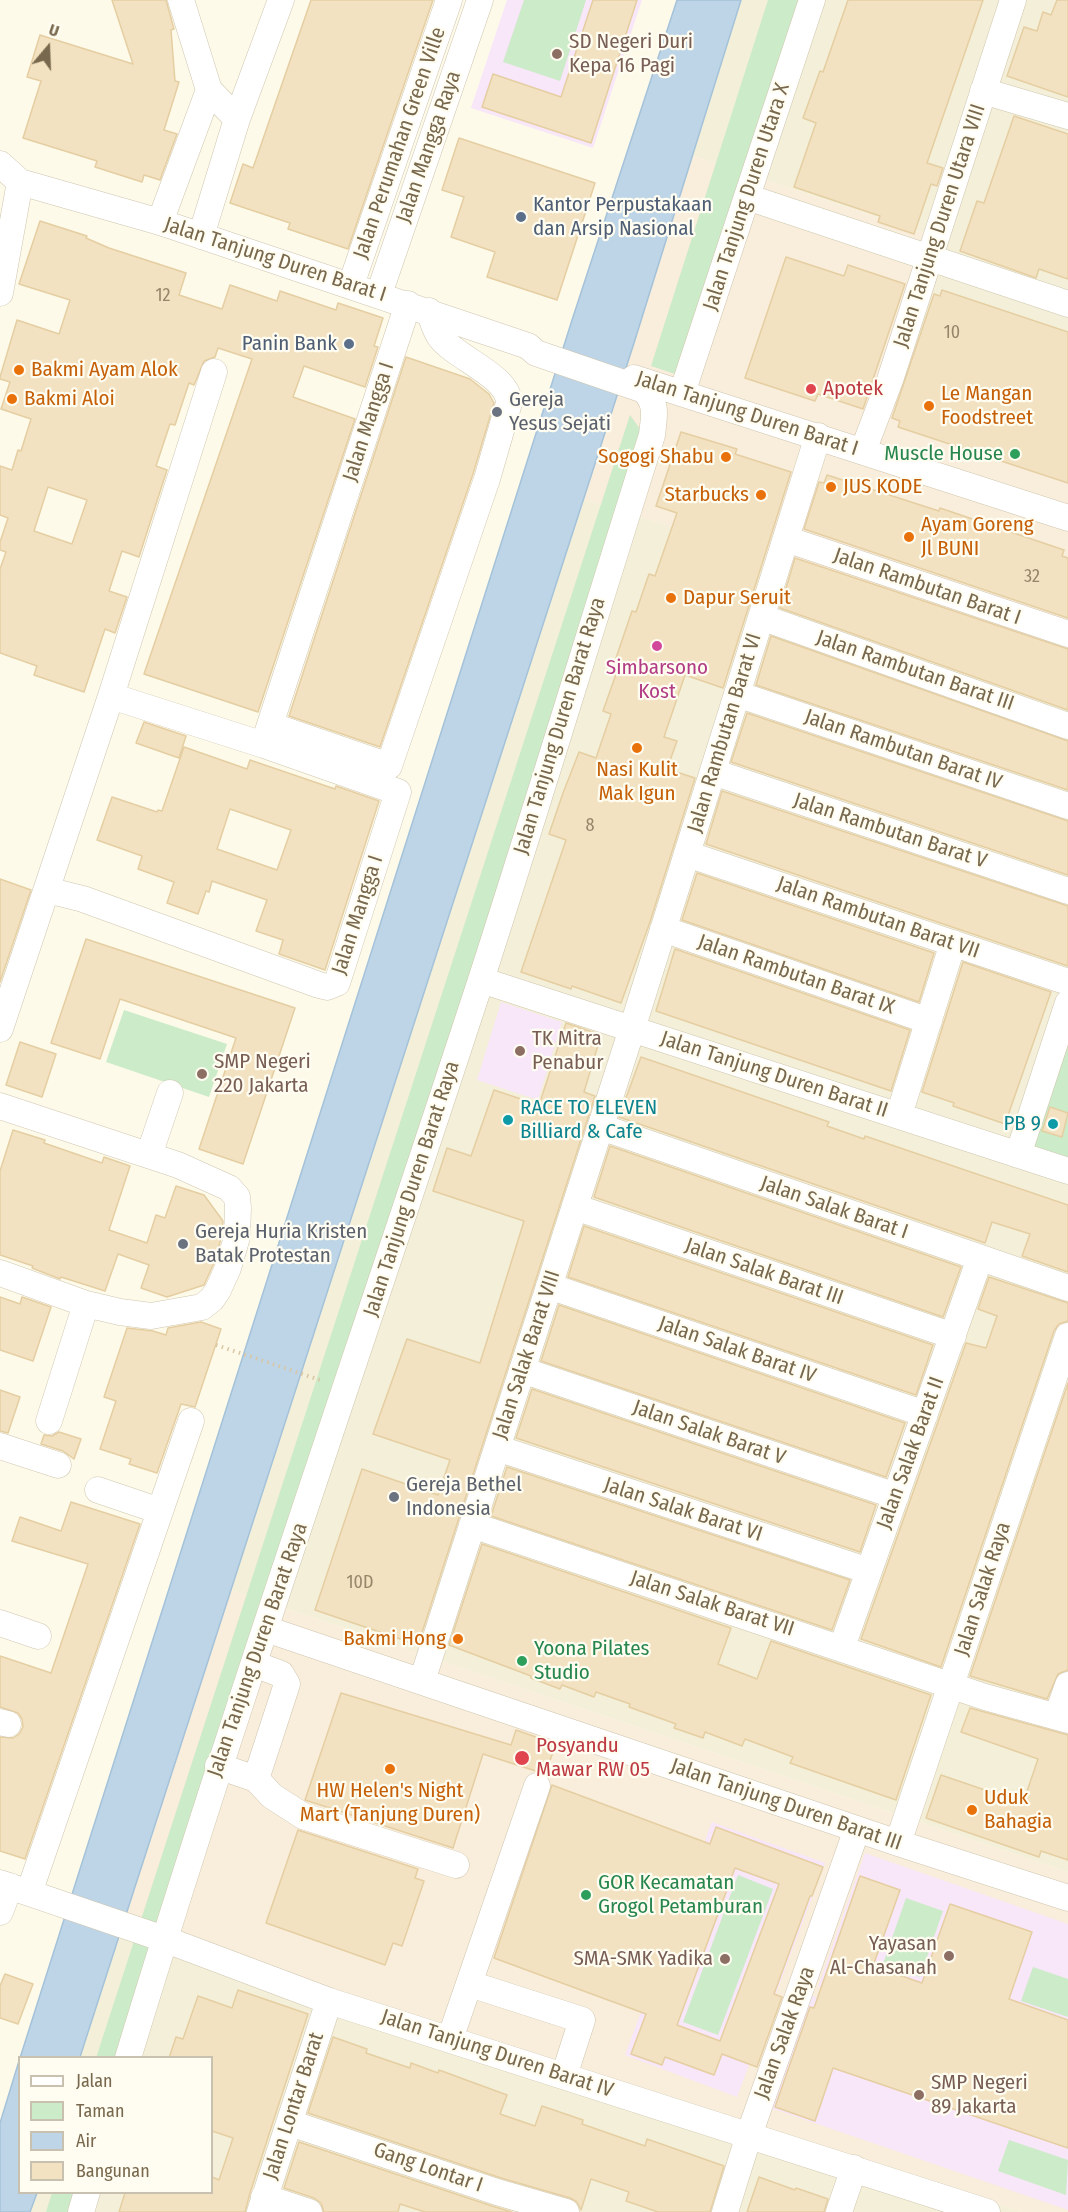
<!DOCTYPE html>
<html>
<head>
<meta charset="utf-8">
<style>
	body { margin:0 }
	#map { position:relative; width:1068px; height:2212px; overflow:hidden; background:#fdfaea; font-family:"Fira Sans Condensed",sans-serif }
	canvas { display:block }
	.legend { position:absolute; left:18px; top:2056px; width:195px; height:138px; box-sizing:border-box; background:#fffdf1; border:2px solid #c9c1af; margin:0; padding:8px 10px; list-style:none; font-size:18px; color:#78684d }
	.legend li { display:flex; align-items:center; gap:12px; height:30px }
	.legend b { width:30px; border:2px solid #c9c1af }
	.north { position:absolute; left:18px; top:18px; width:60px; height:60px; -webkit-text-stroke:4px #fffdf1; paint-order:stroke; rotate:19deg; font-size:16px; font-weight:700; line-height:24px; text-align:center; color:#78684d }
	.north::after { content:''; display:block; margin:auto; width:21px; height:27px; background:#78684d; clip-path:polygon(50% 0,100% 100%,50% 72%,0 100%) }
</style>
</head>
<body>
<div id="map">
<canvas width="1068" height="2212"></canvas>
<ul class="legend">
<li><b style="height:8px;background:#fff"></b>Jalan</li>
<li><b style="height:16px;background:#ccebc8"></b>Taman</li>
<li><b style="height:16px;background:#bed5e7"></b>Air</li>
<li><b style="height:16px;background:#f2e2c1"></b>Bangunan</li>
</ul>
<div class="north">U</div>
</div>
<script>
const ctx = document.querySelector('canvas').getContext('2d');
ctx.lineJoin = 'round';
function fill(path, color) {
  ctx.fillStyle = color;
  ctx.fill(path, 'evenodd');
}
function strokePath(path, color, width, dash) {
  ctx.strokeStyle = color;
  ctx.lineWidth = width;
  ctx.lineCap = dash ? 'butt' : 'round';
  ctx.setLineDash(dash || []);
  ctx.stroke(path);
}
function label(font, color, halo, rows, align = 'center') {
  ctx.font = font + ' "Fira Sans Condensed",sans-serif';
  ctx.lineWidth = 4.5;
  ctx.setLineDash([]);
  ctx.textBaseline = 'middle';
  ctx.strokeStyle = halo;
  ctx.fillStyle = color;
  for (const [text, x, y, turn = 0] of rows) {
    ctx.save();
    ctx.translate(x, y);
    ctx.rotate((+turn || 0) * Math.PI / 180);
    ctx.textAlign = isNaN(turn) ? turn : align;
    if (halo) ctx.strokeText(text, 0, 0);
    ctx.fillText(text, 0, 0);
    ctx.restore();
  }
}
const residential = new Path2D(`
	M741,0H1068V401L890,341L930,235L691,155Z
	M583,499L1068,651V1872L231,1590Z
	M124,1922L1022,2212H30L37,2193L212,2192V2058L80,2057Z`);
const commercial = new Path2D(`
	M691,155L930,235L891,341L1068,401V651L583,499L634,343Z
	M231,1590L1068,1872V2212H1022L124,1922Z`);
const education = new Path2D(`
	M507,0H642L593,148L471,108Z
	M501,1002L562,1022L538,1100L477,1080Z
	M712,1822L825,1863L737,2097L625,2055Z
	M865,1853L1068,1924V2074L818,1987Z
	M804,1993L1068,2084V2210L765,2106Z`);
const green = new Path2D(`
	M524,0H586L560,81L503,62Z
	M768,0H798L678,375L651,366Z
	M630,415L645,436L116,2057L96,2058Z
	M124,1010L227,1044L209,1097L106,1062Z
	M1068,1021V1160L1025,1145Z
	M738,1875L773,1889L718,2035L683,2022Z
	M906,1898L943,1911L920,1977L883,1964Z
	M1033,1967L1068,1979V2017L1021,2001Z
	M1009,2140L1068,2160L1066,2195L998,2171Z
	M52,2193H75L68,2212H46Z`);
const water = new Path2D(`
	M677,0H741L634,343L80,2057L20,2058L573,317Z
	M19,2061L20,2192L37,2193L30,2212H0V2123Z`);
const building = new Path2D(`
	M112,0H166L174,29L171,30L175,81L179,82L164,130L177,134L160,180L144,175L142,182L95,167L97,161L23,138L41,81L27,77L40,35L133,64Z
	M311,0H433L348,249L288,229L290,223L230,203L243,164L253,168Z
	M593,0H637L591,143L482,107L493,74L561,97Z
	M848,0H983L927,163L943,168L937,186L931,184L914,234L878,222L880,216L794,187L816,123L803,118L820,71L823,72Z
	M1057,0H1068V97L1007,76L1024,27L1037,31L1043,12L1051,15Z
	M1014,116L1068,134V279L1039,269L1036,278L960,251L977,201L984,203Z
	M459,138L595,183L557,300L487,277L495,252L451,237L464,197L442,190Z
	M40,221L87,236L86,238L109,248L186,273L179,295L222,309L230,285L277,301L280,291L336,310L338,303L383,318L374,346L378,347L365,387L304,366L293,397L355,419L258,712L144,674L252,359L218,348L215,357L204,361L194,385L189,383L175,425L170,424L156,466L167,470L139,557L122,551L109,591L127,597L115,633L105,629L84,692L34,675L37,666L0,653V569L6,552L0,550V542L8,518L0,515V466L12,470L18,450L21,451L31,419L1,409L10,382L0,379V377L17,320L59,334L70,300L19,284ZM48,487L87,500L72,544L34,531Z
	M786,257L844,276L848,265L905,284L863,409L818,394L815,401L745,378Z
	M942,290L1068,332V483L898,427L900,421L892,418L934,294L940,296Z
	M406,357L470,379L489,394L494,403L473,474L380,747L289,716Z
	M681,432L737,449L735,454L791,472L723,688L685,675L664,737L677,741L667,769L695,778L650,922L621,1003L572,986L571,989L521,972L566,840L549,834L563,793L579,752L596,758L611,714L603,711L621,660L616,658L632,611L636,612L649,574L655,576L677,513L656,506Z
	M827,475L939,511L940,508L1064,550L1062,556L1068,558V618L804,529L819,482L824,483Z
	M795,558L1068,649V710L780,608Z
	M771,636L1068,741V790L756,685Z
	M747,713L1068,821V875L731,762Z
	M144,722L186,736L179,758L136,743Z
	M184,747L247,769L250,760L335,789L336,786L379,801L325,970L279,954L283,940L256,931L267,900L212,881L209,892L206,891L198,914L167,903L174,882L138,869L142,856L97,840L112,797L157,812L158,810L162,811ZM230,809L291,830L277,870L217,849Z
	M722,791L1068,906V966L706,844Z
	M697,873L934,953L919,1002L682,920Z
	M0,879L31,890L0,982Z
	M86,939L295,1008L243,1164L199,1149L236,1038L120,999L100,1059L51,1043Z
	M675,949L910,1030L891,1091L656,1011Z
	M963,962L1051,992L1005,1124L953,1106L954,1103L922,1092Z
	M566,1023L601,1035L584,1092L595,1096L418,1645L315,1610L362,1469L438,1495L450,1460L373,1434L407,1339L480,1363L524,1221L433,1191L447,1148L471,1156L494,1090L539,1105Z
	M20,1042L56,1054L42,1097L6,1085Z
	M641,1057L829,1122L827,1126L864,1139L865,1136L1068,1205V1272L1022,1256L1030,1234L992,1222L985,1243L619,1117Z
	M1050,1107L1068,1113L1062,1137L1042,1131Z
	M13,1130L45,1140L44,1143L102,1163L104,1157L130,1166L109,1230L147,1243L156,1215L165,1218L176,1186L204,1195L223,1221L222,1235L214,1263L204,1285L167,1297L141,1288L149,1265L118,1254L105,1291L61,1277L60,1279L32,1268L33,1266L0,1255V1171Z
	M610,1146L961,1267L943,1317L594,1197Z
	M584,1226L933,1345L916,1395L568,1277Z
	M989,1277L1068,1303V1321L1059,1324L1054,1331L941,1667L861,1639L966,1343L986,1348L997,1316L978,1309Z
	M0,1297L20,1304L22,1297L51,1307L33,1361L0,1350Z
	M559,1305L905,1423L886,1477L541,1361Z
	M201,1322L221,1329L195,1407L181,1404L157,1473L129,1464L131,1459L100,1449L116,1401L104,1397L127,1328L153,1331L166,1335L168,1328Z
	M1068,1383V1670L1058,1674L1047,1699L970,1676Z
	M532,1389L876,1505L860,1552L516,1438Z
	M0,1390L20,1397L8,1433L0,1431Z
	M59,1432L81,1439L74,1459L63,1451L41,1444L44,1435L52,1436Z
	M507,1467L850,1580L832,1630L491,1516Z
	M71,1502L140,1524L25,1859L0,1851V1737L13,1738L19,1734L23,1727L22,1719L18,1713L0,1707V1656L51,1673L88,1564L12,1541L20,1517L61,1531Z
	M482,1544L731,1628L718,1664L757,1679L771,1641L931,1695L896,1800L790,1763L793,1757L745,1739L742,1746L705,1732L703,1738L674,1728L676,1724L629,1707L630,1704L596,1692L594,1697L562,1685L560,1689L531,1678V1676L449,1645Z
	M341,1693L511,1745L516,1730L556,1744L545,1774L483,1754L453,1848L305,1800Z
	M970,1708L1068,1735V1860L1041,1851L1039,1857L926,1818L941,1775L1023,1803L1038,1759L961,1732Z
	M552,1785L710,1844L716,1827L823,1867L812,1896H810L774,1994L782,1997L757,2067L722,2054L714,2075L665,2057L662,2065L631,2054L646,2014L494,1958ZM735,1868L779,1884L720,2041L677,2025Z
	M298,1830L418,1869L415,1878L424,1881L402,1946L393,1943L385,1965L266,1923Z
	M860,1876L900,1890L873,1966L922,1983L950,1904L1032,1932L1009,1999L1068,2020V2148L833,2068L815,2121L775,2107L810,2007L814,2008Z
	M5,1974L33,1984L18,2024L0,2018V1986Z
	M238,1990L308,2014L250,2193L245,2212H119L125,2193H212V2177L219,2180L233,2138L212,2131V2058H169L176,2037L183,2039L198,1996L232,2008Z
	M333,2037L367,2049L366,2053L410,2068L411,2063L438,2073L439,2070L507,2095L500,2114L535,2126L542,2106L583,2120L582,2124L645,2146L647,2139L724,2166L710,2212H658L626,2201L629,2192L591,2179L581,2210L577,2202L570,2198L501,2178L308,2113Z
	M299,2142L492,2206L512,2212H425L400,2204L398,2212H324L321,2203L314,2198L284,2188Z
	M759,2177L795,2190L796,2188L828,2199L824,2212H747Z`);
const path = new Path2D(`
	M216,1345L323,1381`);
const minor = new Path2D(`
	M181,0L209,90L237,119
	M983,91L1068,116
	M0,164L20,182L160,222L528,346L536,353L644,390C658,405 654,416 652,435C594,618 539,801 480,983C363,1341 238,1697 128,2058
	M747,197L1068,304
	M160,222L209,90
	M201,236L237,119L281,0
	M351,285L449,0
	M0,293L20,182
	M379,294L480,0
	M634,378L1068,518
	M682,393L812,0
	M863,451L890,380L1013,0
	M786,539L1068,634
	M761,617L1068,726
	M737,694L1068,806
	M270,725L389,766L487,479L509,403C509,376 457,359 440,337C435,330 432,319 429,311
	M265,740L408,304
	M713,772L1068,891
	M687,854L1068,982
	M47,890L83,899L319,985L327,987L337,983L398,792L264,745L111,696
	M663,929L929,1021
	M481,980L1068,1171
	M0,1029L111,696L214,372
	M0,1106L178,1165L229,1188L237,1197L238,1208L237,1237L228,1268L218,1290L212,1299L202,1307L151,1316L120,1312L86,1304L0,1273
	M899,1115L953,943
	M601,1127L1068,1288
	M149,1155L170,1093
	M1018,1155L1068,1003
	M575,1207L953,1336
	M549,1286L925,1414
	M522,1370L896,1496
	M49,1421L86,1304
	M0,1446L58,1465
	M497,1448L869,1571
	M98,1490L160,1511
	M472,1525L985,1697L1068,1720
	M0,1623L38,1636
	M266,1629L898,1843L1068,1898
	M842,1647L980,1258
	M254,1664L281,1674L287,1684L256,1779
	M422,1681L632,1029L818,436
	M1057,1716L1068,1685
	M0,1722L8,1724
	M218,1766L256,1779L272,1796L303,1816L456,1865
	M898,1843L1068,1336
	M0,1883L164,1939L329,2001L987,2212
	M29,1893L191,1421
	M0,1912L10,1886
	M470,1984L582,2020L564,2076
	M450,2039L537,1786
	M290,2123L497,2192L566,2212
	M264,2197L309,2212
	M81,2212L87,2192
	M260,2212L329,2001
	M725,2212L749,2135L857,1829
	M839,2212L854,2168`);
const markers = [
	[557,54,6,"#8d6e63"],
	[521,217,6,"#5c6f8a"],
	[349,344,6,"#5c6f8a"],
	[19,370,6,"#e8710a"],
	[811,389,6,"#e0444e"],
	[12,399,6,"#e8710a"],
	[929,406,6,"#e8710a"],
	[497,412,6,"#6b7280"],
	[1015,454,6,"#2e9e5b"],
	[726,457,6,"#e8710a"],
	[831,487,6,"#e8710a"],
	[761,495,6,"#e8710a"],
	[909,537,6,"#e8710a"],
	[671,598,6,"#e8710a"],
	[657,646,6,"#d1479c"],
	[637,748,6,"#e8710a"],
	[520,1051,6,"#8d6e63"],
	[202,1074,6,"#8d6e63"],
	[508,1120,6,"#0f9aa8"],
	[1053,1124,6,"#0f9aa8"],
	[183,1244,6,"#6b7280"],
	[394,1497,6,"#6b7280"],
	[458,1639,6,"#e8710a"],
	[522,1661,6,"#2e9e5b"],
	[522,1758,8,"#e0444e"],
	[390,1769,6,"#e8710a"],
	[972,1810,6,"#e8710a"],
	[586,1895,6,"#2e9e5b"],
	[949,1956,6,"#8d6e63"],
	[725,1959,6,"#8d6e63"],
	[919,2095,6,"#8d6e63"]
];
const numberNames = [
	["12",163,296],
	["10",952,333],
	["32",1032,577],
	["8",590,826],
	["10D",360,1583]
];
const educationNames = [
	["SD Negeri Duri",569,42],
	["Kepa 16 Pagi",569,66],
	["TK Mitra",532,1039],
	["Penabur",532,1063],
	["SMP Negeri",214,1062],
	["220 Jakarta",214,1086],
	["Yayasan",937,1944,"right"],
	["Al-Chasanah",937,1968,"right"],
	["SMA-SMK Yadika",713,1959,"right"],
	["SMP Negeri",931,2083],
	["89 Jakarta",931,2107]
];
const streetNames = [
	["Jalan Perumahan Green Ville",400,143,-71],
	["Jalan Mangga Raya",429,147,-71],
	["Jalan Tanjung Duren Utara X",747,197,-72],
	["Jalan Tanjung Duren Utara VIII",940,226,-72],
	["Jalan Tanjung Duren Barat I",275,260,18],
	["Jalan Tanjung Duren Barat I",747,414,18],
	["Jalan Mangga I",369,422,-72],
	["Jalan Rambutan Barat I",927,587,19],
	["Jalan Rambutan Barat III",915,671,19],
	["Jalan Tanjung Duren Barat Raya",560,726,-73],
	["Jalan Rambutan Barat VI",725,733,-73],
	["Jalan Rambutan Barat IV",903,750,19],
	["Jalan Rambutan Barat V",890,831,18],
	["Jalan Mangga I",358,915,-72],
	["Jalan Rambutan Barat VII",878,918,19],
	["Jalan Rambutan Barat IX",796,975,19],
	["Jalan Tanjung Duren Barat II",774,1075,18],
	["Jalan Tanjung Duren Barat Raya",412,1189,-72],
	["Jalan Salak Barat I",834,1208,19],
	["Jalan Salak Barat III",764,1272,19],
	["Jalan Salak Barat IV",737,1350,19],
	["Jalan Salak Barat VIII",527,1355,-72],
	["Jalan Salak Barat V",709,1433,19],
	["Jalan Salak Barat II",911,1453,-70],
	["Jalan Salak Barat VI",683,1510,18],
	["Jalan Salak Raya",983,1589,-72],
	["Jalan Salak Barat VII",712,1604,18],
	["Jalan Tanjung Duren Barat Raya",258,1650,-71],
	["Jalan Tanjung Duren Barat III",786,1805,19],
	["Jalan Salak Raya",785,2033,-70],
	["Jalan Tanjung Duren Barat IV",497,2054,18],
	["Jalan Lontar Barat",294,2106,-72],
	["Gang Lontar I",428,2168,19]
];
const serviceNames = [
	["Kantor Perpustakaan",533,205],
	["dan Arsip Nasional",533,229],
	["Panin Bank",337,344,"right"]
];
const foodNames = [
	["Bakmi Ayam Alok",31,370],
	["Le Mangan",941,394],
	["Foodstreet",941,418],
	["Bakmi Aloi",24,399],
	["Sogogi Shabu",714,457,"right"],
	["JUS KODE",843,487],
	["Starbucks",749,495,"right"],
	["Ayam Goreng",921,525],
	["Jl BUNI",921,549],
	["Dapur Seruit",683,598],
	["Nasi Kulit",637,770,"center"],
	["Mak Igun",637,794,"center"],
	["Bakmi Hong",446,1639,"right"],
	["HW Helen's Night",390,1791,"center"],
	["Mart (Tanjung Duren)",390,1815,"center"],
	["Uduk",984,1798],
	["Bahagia",984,1822]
];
const healthNames = [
	["Apotek",823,389],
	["Posyandu",536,1746],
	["Mawar RW 05",536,1770]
];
const worshipNames = [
	["Gereja",509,400],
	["Yesus Sejati",509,424],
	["Gereja Huria Kristen",195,1232],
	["Batak Protestan",195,1256],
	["Gereja Bethel",406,1485],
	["Indonesia",406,1509]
];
const leisureNames = [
	["Muscle House",1003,454,"right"],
	["Yoona Pilates",534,1649],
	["Studio",534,1673],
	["GOR Kecamatan",598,1883],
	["Grogol Petamburan",598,1907]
];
const hotelNames = [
	["Simbarsono",657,668],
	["Kost",657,692]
];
const cultureNames = [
	["RACE TO ELEVEN",520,1108],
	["Billiard & Cafe",520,1132],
	["PB 9",1041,1124,"right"]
];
fill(residential, '#f4efd8');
fill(commercial, '#f9eddb');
fill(education, '#f8e6f9');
fill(green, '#ccebc8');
fill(water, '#bed5e7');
strokePath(water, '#a4c2d9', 1.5);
fill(building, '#f2e2c1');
strokePath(building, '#e5cea2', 1.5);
strokePath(minor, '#cfc6af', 27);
strokePath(path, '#d8c6a4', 4, [1.5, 4.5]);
strokePath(minor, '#fff', 26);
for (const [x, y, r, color] of markers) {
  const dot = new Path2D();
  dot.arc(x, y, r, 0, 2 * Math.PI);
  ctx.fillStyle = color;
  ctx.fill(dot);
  strokePath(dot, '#fffdf1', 2);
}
label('18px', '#96866a', null, numberNames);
label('21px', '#785e54', '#fffdf1', educationNames, 'left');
label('21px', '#78684d', '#fffdf1', streetNames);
label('21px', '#4e5e75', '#fffdf1', serviceNames, 'left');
label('21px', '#c56008', '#fffdf1', foodNames, 'left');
label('21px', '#be3a42', '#fffdf1', healthNames, 'left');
label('21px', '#5b616d', '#fffdf1', worshipNames, 'left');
label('21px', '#27864d', '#fffdf1', leisureNames, 'left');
label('21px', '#b23c85', '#fffdf1', hotelNames);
label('21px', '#0d838f', '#fffdf1', cultureNames, 'left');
</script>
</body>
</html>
